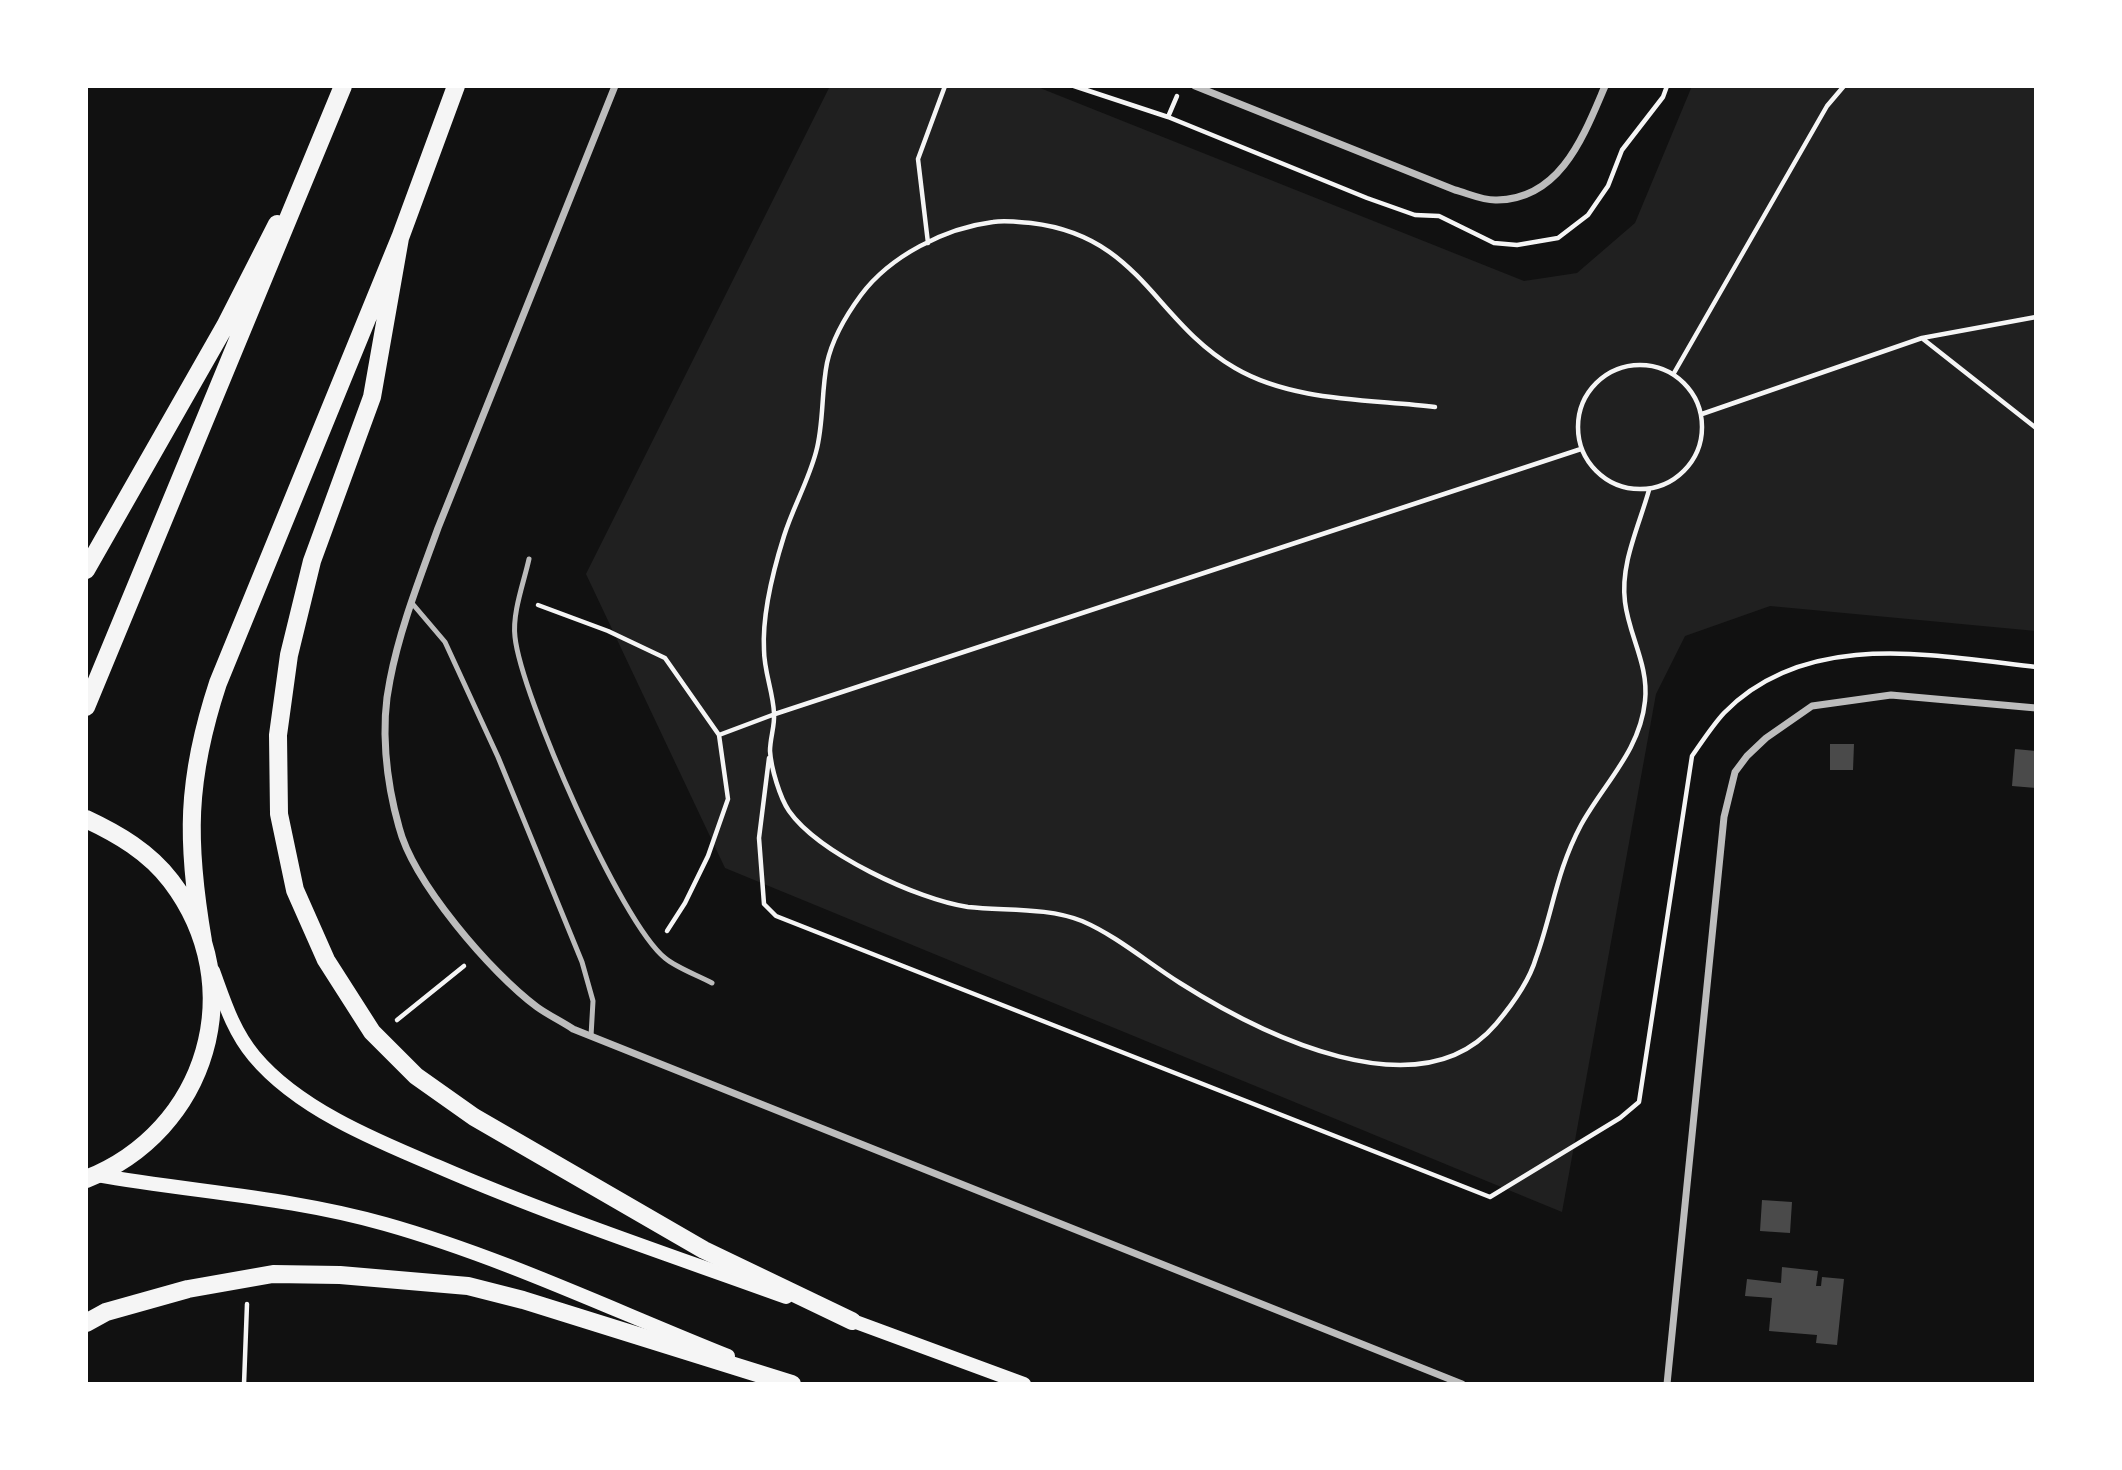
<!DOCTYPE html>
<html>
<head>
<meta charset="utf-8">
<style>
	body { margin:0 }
	#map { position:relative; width:2122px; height:1470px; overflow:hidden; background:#111; font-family:Karla,sans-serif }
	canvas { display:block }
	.frame { position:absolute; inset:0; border:88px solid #fff; pointer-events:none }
</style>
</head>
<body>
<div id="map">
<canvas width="2122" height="1470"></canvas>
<div class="frame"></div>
</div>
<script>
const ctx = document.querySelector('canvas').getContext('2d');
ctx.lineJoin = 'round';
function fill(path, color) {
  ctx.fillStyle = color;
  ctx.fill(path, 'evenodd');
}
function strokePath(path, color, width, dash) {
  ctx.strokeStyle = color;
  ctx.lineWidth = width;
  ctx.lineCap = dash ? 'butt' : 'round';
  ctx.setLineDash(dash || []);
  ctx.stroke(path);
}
const green = new Path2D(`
	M830,86H1035L1524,281L1577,273L1635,223L1692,86H2036V631L1770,606L1685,636L1656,694L1562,1212L725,868L586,574Z`);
const building = new Path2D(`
	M1830,744H1854L1853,770H1830Z
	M2015,749L2036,751V788L2012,786Z
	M1762,1200L1792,1202L1790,1233L1760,1231Z
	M1782,1267L1818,1271L1816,1286H1821L1822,1277L1844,1279L1837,1345L1816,1343L1817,1335L1769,1331L1772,1298L1745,1296L1747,1279L1781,1283Z`);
const path = new Path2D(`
	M1074,86L1168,117
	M1177,96L1168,117L1367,198L1415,215L1439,216L1494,243L1517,245L1558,238L1588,215L1608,186L1622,150L1663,97L1667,86
	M928,243L918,159L945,86
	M1923,339L2036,428
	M1578 427a62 62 0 1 1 124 0a62 62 0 1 1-124 0Z
	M1674,373L1827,106L1844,86
	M1435,407C1370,399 1293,402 1235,368C1153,320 1141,236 1031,223C1019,222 1005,220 993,222C945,228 890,256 861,295C847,314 832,340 827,363C821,393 824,423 816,452C808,482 793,507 784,536C773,571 762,613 764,650C764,671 773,692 774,713C775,726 770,738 770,751C771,768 780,798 789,811C818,853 918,900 968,907C1005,911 1047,907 1082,921C1117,936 1148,963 1180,983C1259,1033 1419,1115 1496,1024C1512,1005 1529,982 1536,958C1553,911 1556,872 1581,825C1604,783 1640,751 1645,701C1649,665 1629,636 1625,602C1620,564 1639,526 1649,490
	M1702,414L1922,338L2036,317
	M538,605L608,631L665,658L719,735L728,799L708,856L685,903L667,931
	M719,735L775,714L1581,449
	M769,758L759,838L764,904L776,916L1490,1197L1620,1118L1639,1102L1692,756C1702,742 1712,726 1724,713C1806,629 1932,655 2036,667
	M397,1020L464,966
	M244,1384L247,1304`);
const service = new Path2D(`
	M529,559C524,582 512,613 515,637C521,695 621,923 665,958C677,968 697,975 712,983
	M411,602L445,642L498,757L582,962L593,1001L591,1036`);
const minor = new Path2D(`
	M615,86L438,528C420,578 400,628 390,680C380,727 386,781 399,827C413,882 491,973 537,1007C548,1015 561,1021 573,1029L1462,1384
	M1195,86L1455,190C1467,193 1484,201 1497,200C1561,199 1584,135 1605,86
	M1667,1384L1724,817L1735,772L1747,756L1766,738L1812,706L1891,695L2036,708`);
const secondary = new Path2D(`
	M213,971C224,1001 233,1031 254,1056C298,1109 377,1141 439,1167C552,1216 670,1255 786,1297
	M97,1175C193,1192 291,1197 385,1224C502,1257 615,1311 728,1356
	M845,1318L1024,1384`);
const primary = new Path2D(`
	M400,238L372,397L312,561L289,655L278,735L279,814L295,890L326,960L372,1032L416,1076L474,1117L704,1250L852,1321
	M86,570L225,326L277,224
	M86,707L343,86
	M86,819C118,834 149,852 171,881C251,986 208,1131 86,1179
	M203,941C186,842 186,780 218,683L400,238L456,86
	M86,1323L106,1312L188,1289L273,1274L340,1275L468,1286L523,1300L792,1384`);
fill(green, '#202020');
fill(building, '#4a4a4a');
strokePath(path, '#f5f5f5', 4.5);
strokePath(service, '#bcbcbc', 5);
strokePath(minor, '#bcbcbc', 7);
strokePath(secondary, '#f5f5f5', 14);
strokePath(primary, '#f5f5f5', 18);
</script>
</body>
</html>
